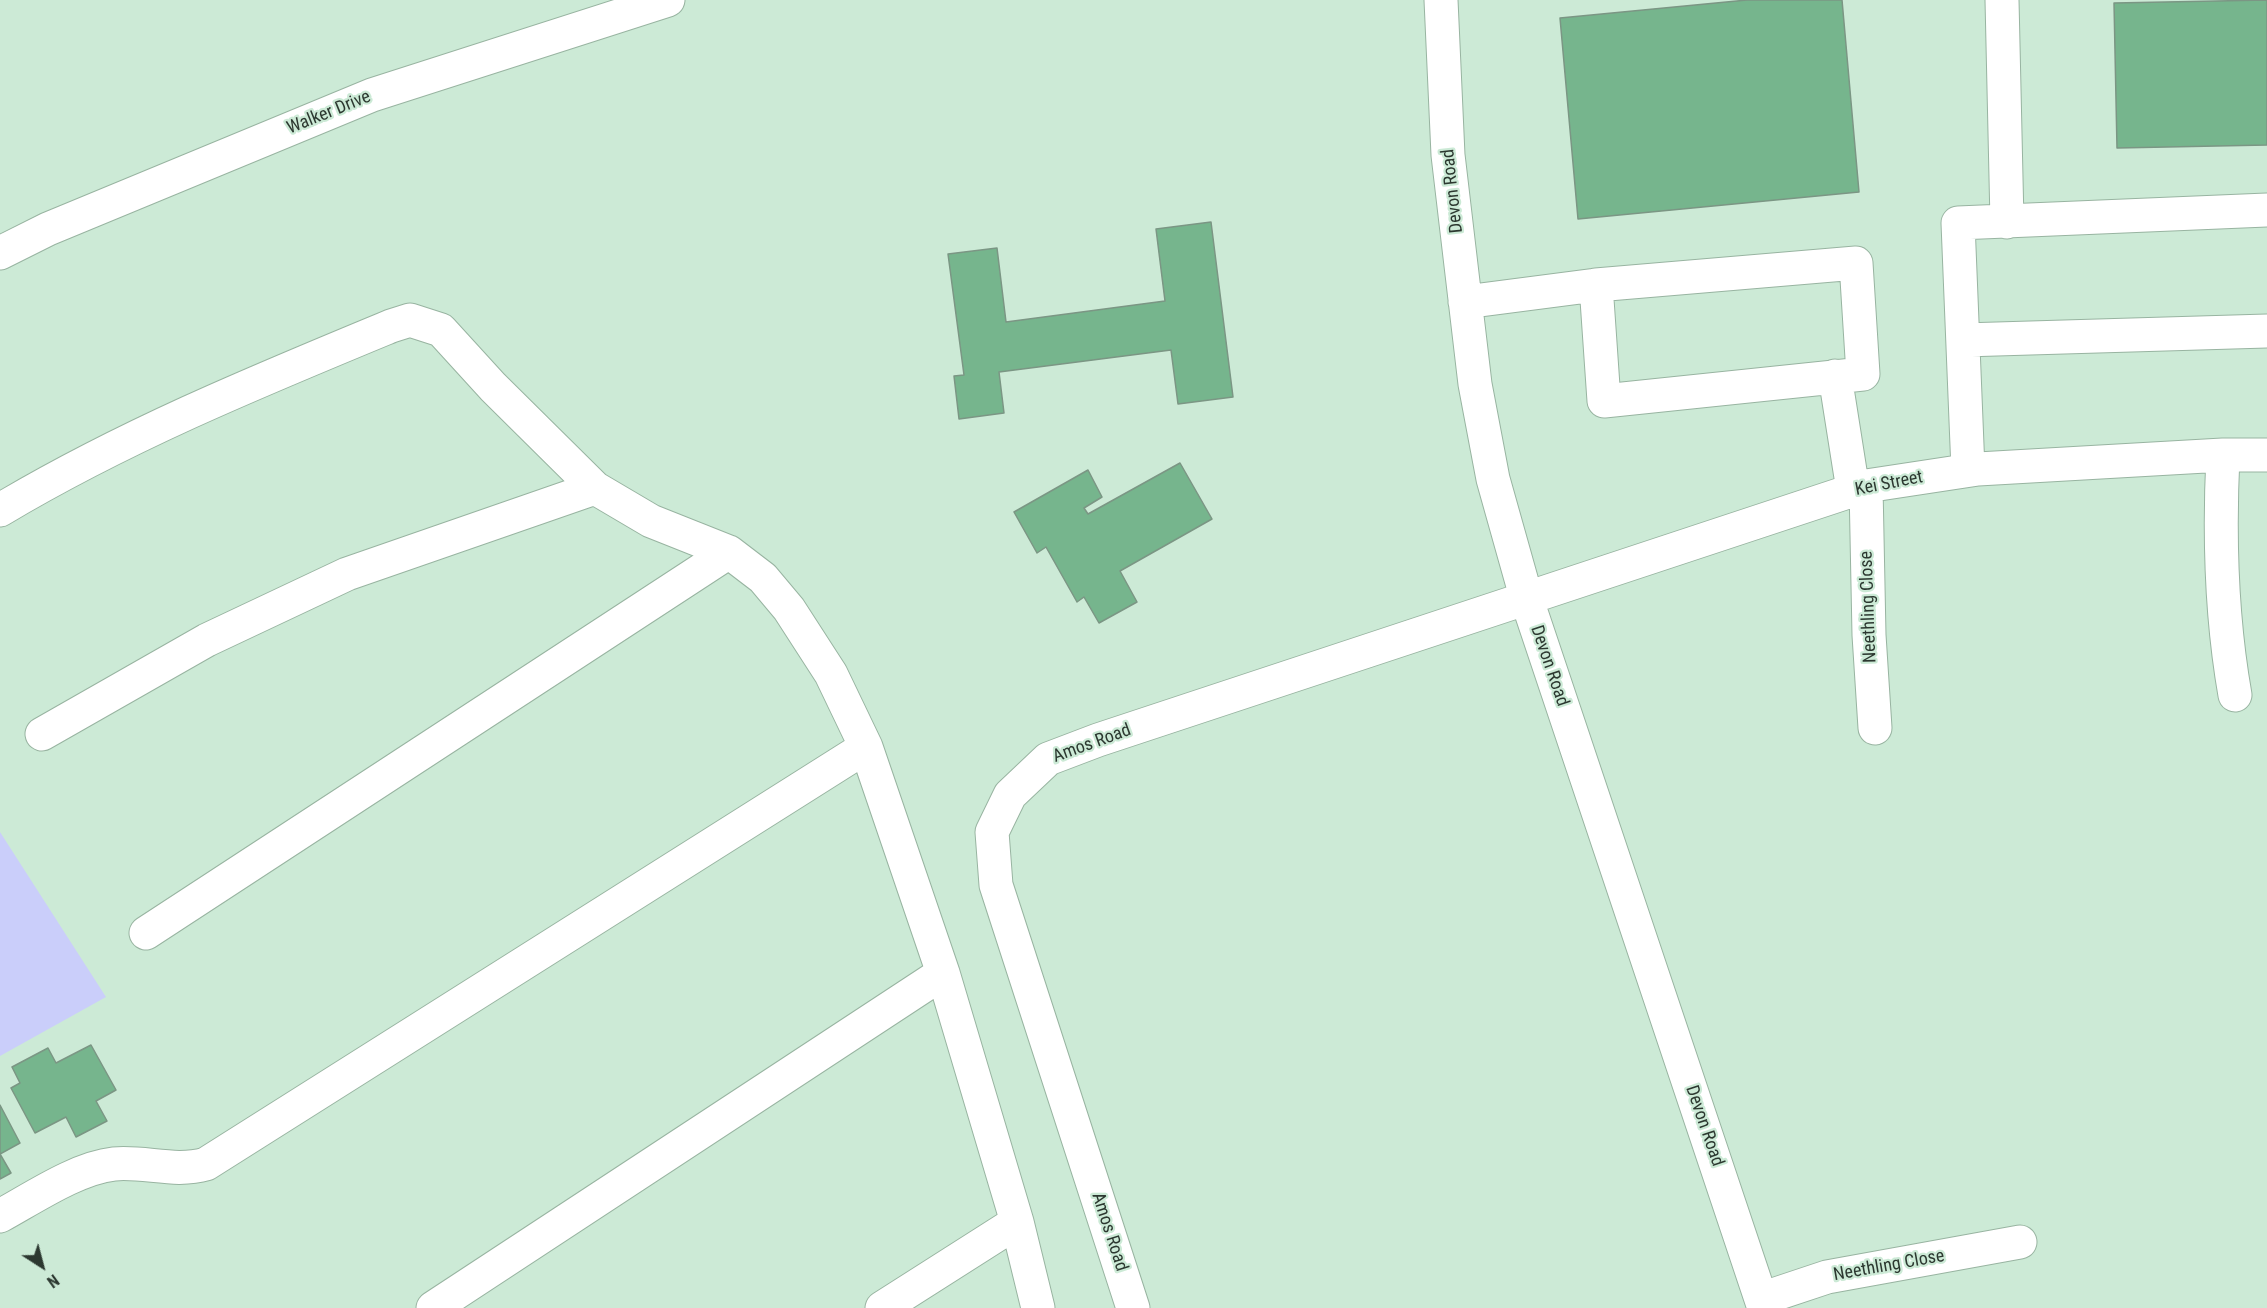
<!DOCTYPE html>
<html>
<head>
<meta charset="utf-8">
<style>
	body { margin:0 }
	#map { position:relative; width:2267px; height:1308px; overflow:hidden; background:#ccead6; font-family:"Roboto Condensed",sans-serif }
	canvas { display:block }
	.north { position:absolute; left:12px; top:1236px; width:60px; height:60px; -webkit-text-stroke:4px #ccead6; paint-order:stroke; rotate:144deg; font-size:16px; font-weight:700; line-height:24px; text-align:center; color:#2c3830 }
	.north::after { content:''; display:block; margin:auto; width:21px; height:27px; background:#2c3830; clip-path:polygon(50% 0,100% 100%,50% 72%,0 100%) }
</style>
</head>
<body>
<div id="map">
<canvas width="2267" height="1308"></canvas>
<div class="north">N</div>
</div>
<script>
const ctx = document.querySelector('canvas').getContext('2d');
ctx.lineJoin = 'round';
function fill(path, color) {
  ctx.fillStyle = color;
  ctx.fill(path, 'evenodd');
}
function strokePath(path, color, width, dash) {
  ctx.strokeStyle = color;
  ctx.lineWidth = width;
  ctx.lineCap = dash ? 'butt' : 'round';
  ctx.setLineDash(dash || []);
  ctx.stroke(path);
}
function label(font, color, halo, rows, align = 'center') {
  ctx.font = font + ' "Roboto Condensed",sans-serif';
  ctx.lineWidth = 4.5;
  ctx.setLineDash([]);
  ctx.textBaseline = 'middle';
  ctx.strokeStyle = halo;
  ctx.fillStyle = color;
  for (const [text, x, y, turn = 0] of rows) {
    ctx.save();
    ctx.translate(x, y);
    ctx.rotate((+turn || 0) * Math.PI / 180);
    ctx.textAlign = isNaN(turn) ? turn : align;
    if (halo) ctx.strokeText(text, 0, 0);
    ctx.fillText(text, 0, 0);
    ctx.restore();
  }
}
const green = new Path2D(`
	M0,832L106,997L0,1056Z`);
const building = new Path2D(`
	M1747,0H1842L1859,192L1578,219L1560,18Z
	M2267,0V145L2117,148L2114,3Z
	M1211,222L1233,397L1178,404L1171,350L999,372L1004,413L959,419L954,376L964,375L948,254L997,248L1006,322L1165,301L1156,229Z
	M1180,463L1212,519L1120,571L1137,602L1099,623L1084,597L1077,602L1046,547L1037,553L1014,512L1088,470L1102,497L1084,508L1088,514Z
	M91,1045L116,1090L96,1101L107,1121L76,1137L66,1117L35,1133L11,1088L20,1083L12,1067L48,1048L56,1063Z
	M0,1105L20,1143L0,1154L11,1173L0,1179Z`);
const minor = new Path2D(`
	M1441,0L1448,155L1475,384L1493,479L1527,600L1764,1308
	M2002,0L2007,222
	M0,253L48,229L372,95L668,0
	M1856,263L1863,374L1604,401L1596,285Z
	M1465,302L1596,285
	M1963,340L2267,331
	M1835,376L1853,490
	M2223,455C2219,536 2221,616 2235,695
	M1968,470L1958,223L2267,210
	M1866,486L1869,635L1875,728
	M0,510C124,436 258,381 391,326L410,320L441,330L493,387L595,488L651,521L729,552L763,578L789,609L831,674L866,747L943,973L1017,1222L1038,1308
	M42,734L207,640L347,574L595,488
	M146,933L729,552
	M0,1216C33,1198 77,1168 114,1164C145,1161 175,1173 206,1164L866,747
	M1761,1299L1827,1277L2020,1242
	M433,1308L943,973
	M882,1308L1017,1222
	M1133,1308L996,885L992,832L1010,795L1048,759L1098,740L1866,486L1978,469L2223,455H2267`);
const streetNames = [
	["Walker Drive",329,113,-22],
	["Devon Road",1453,191,-96],
	["Kei Street",1889,484,-11],
	["Neethling Close",1869,607,-92],
	["Devon Road",1549,666,71],
	["Amos Road",1092,744,-20],
	["Devon Road",1704,1126,71],
	["Amos Road",1109,1232,72],
	["Neethling Close",1889,1266,-10]
];
fill(green, '#cacefa');
fill(building, '#76b58d');
strokePath(building, '#7b9684', 1.5);
strokePath(minor, '#98b4a1', 35);
strokePath(minor, '#fff', 33);
label('18px', '#2c3830', '#ccead6', streetNames);
</script>
</body>
</html>
